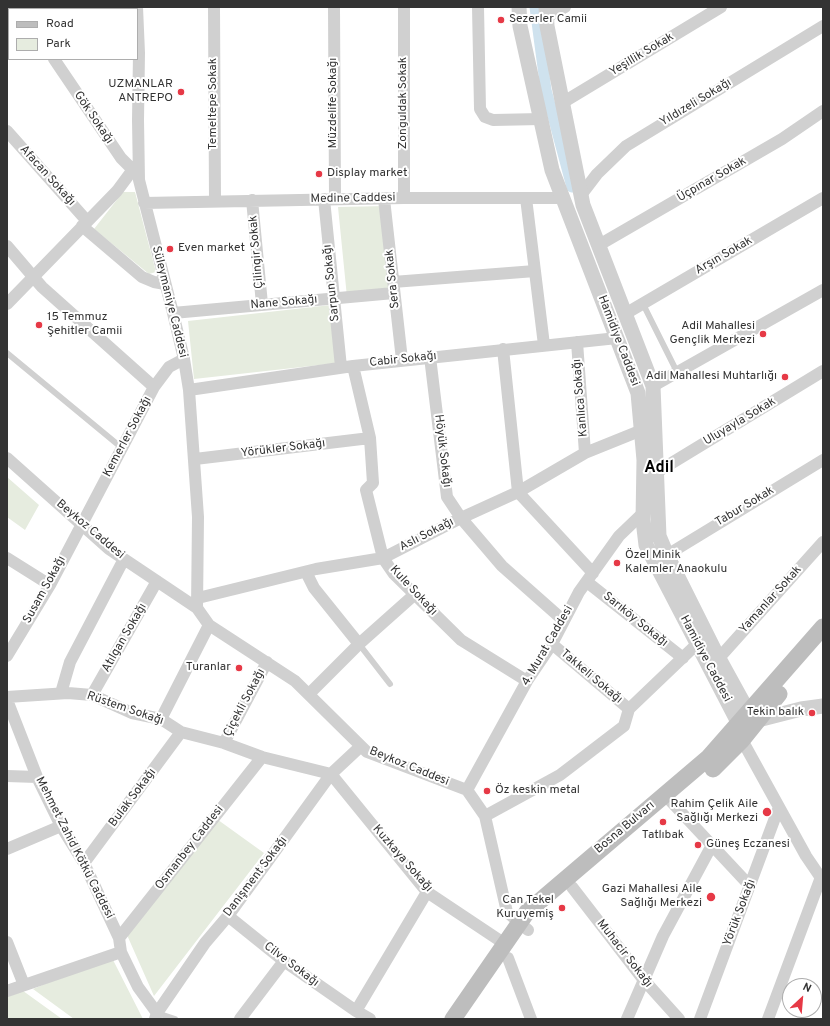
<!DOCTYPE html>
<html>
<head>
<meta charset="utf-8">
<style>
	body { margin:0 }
	#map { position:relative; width:830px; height:1026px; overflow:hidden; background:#fff; font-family:Overpass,sans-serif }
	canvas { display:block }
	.frame { position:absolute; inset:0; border:8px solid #333; pointer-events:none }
	.legend { position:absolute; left:8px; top:8px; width:130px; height:52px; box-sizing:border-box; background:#fff; border:1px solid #adadad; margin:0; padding:5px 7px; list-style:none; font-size:12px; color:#333 }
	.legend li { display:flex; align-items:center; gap:8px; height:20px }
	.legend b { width:20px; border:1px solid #adadad }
	.north { position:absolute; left:782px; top:978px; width:40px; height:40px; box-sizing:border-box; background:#fff; border:1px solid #adadad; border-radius:50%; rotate:26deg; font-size:11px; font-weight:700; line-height:16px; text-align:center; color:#333 }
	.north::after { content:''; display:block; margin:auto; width:14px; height:18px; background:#e63946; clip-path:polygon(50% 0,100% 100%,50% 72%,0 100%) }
</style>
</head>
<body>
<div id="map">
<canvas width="830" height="1026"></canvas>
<div class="frame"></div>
<ul class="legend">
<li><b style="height:5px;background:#bdbdbd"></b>Road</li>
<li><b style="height:11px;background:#e6ecdf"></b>Park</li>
</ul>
<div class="north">N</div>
</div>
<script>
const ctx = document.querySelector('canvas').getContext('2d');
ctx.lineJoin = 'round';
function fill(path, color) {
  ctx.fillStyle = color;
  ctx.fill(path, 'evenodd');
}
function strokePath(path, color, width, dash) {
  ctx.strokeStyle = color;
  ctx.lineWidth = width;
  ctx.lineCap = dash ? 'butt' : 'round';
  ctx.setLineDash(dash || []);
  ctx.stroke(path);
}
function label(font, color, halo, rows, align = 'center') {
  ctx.font = font + ' Overpass,sans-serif';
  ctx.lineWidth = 4;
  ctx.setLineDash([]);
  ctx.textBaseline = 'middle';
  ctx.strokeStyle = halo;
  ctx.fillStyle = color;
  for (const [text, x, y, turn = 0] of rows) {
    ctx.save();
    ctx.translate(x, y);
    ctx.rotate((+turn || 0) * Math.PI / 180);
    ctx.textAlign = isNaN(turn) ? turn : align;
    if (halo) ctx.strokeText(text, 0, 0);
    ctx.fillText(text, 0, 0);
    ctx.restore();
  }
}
const green = new Path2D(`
	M123,192H135L156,272L149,274L94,229Z
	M385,206L394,287L347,297L338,207Z
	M331,305L338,363L194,379L188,321Z
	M7,477L39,505L25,530L7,517Z
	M214,817L264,853L154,996L127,935Z
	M111,956L143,1019H74L33,989Z
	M19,988L62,1019H7V992Z`);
const canal = new Path2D(`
	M535,7L546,90L572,187`);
const service = new Path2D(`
	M643,304L677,372
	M7,353L122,448
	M359,644L390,684
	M157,1013L175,1019`);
const minor = new Path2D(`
	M19,7L21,9
	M137,7L139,53L138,120L139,180L173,313L184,359L189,390L198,517L197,608
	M214,7L215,201
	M334,7L335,199
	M478,7L480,109L485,117L493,120L541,119
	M547,17L565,7
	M54,59L121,158L129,166L138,170
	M562,103L721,7
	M7,131L87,221
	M581,195L597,174L626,146L823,26
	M404,198V7
	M526,198L544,345
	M324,199L341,367
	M384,199L402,360
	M252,200L262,304
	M144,203L404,198H562
	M82,226L142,277L154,282L165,284
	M599,245L782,139L823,111
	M7,246L42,287L154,387
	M393,282L535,271
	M7,304L117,191L134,168
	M173,313L394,293
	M625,314L823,198
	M577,342L585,453
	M503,349L518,492L593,573
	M430,357L447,497L461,518L502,566L563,620
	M353,366L370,438L373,483L366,490L383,558L394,574L461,640L527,681
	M653,386L823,290
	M189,390L353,366L617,338
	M7,458L109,549L197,608L209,625L295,681L367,752L467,790L485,816L507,912L528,930
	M195,459L370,438
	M657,472L823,371
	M667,555L823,460
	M7,558L50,585
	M306,572L314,588L359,644
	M587,582L683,658
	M198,598L316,569L383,558L461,518L518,492L585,453L642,430
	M552,644L629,709
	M7,656L50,585L154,387L169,367L184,359
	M719,658L823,542
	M61,693L70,662L124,559
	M309,694L359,644L414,595
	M92,695L157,581
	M7,697L68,693L92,695L132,713L161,719L181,732L224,743L262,757L331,774L427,892L505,944
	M7,700L37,777L61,826L84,863L119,938L121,952L138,987L157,1013
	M161,719L209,625
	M742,740L806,856L823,881
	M224,743L267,662
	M7,776L37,777
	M467,790L527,681L552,644L579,592L619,536L643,513
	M665,795L750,886
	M485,816L560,775L624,726L629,709L697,644
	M7,849L61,826
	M84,863L181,732
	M572,887L643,979L679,1019
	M228,916L284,961L356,1011
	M119,938L262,757
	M7,942L24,985
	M508,958L531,1019
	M7,991L121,952
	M155,1019L157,1013L205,943L228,916L331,774L361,746
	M240,1019L284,961
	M370,1019L356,1011L427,892
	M627,1019L663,936L712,845
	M700,1019L779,807
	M768,1019L821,877`);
const tertiary = new Path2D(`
	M519,7L520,26L552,170L638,393L644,460L643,520L646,545L739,724L746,730
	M546,7L547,26L583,205L653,386L659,536L667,555L716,653L749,713L758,720L801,709L823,706`);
const secondary = new Path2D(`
	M713,769L742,740L779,694
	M453,1019L527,912L708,758L823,627`);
const markers = [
	[501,20,4,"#e63946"],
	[181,92,4,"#e63946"],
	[319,174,4,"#e63946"],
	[170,249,4,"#e63946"],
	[39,325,4,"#e63946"],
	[763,334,4,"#e63946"],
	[785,377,4,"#e63946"],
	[617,563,4,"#e63946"],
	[239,668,4,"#e63946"],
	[812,713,4,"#e63946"],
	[487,791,4,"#e63946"],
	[767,812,5,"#e63946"],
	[663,822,4,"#e63946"],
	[698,845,4,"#e63946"],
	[711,897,5,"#e63946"],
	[562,908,4,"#e63946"]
];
const poiNames = [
	["Sezerler Camii",509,20,"left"],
	["UZMANLAR",173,85],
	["ANTREPO",173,99],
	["Display market",327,174,"left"],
	["Even market",178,249,"left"],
	["15 Temmuz",47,318,"left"],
	["Şehitler Camii",47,332,"left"],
	["Adil Mahallesi",755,327],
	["Gençlik Merkezi",755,341],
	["Adil Mahallesi Muhtarlığı",777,377],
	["Özel Minik",625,556,"left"],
	["Kalemler Anaokulu",625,570,"left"],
	["Turanlar",231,668],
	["Tekin balık",804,713],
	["Öz keskin metal",495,791,"left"],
	["Rahim Çelik Aile",758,805],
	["Sağlığı Merkezi",758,819],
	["Tatlıbak",663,836,"center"],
	["Güneş Eczanesi",706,845,"left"],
	["Gazi Mahallesi Aile",702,890],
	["Sağlığı Merkezi",702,904],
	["Can Tekel",554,901],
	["Kuruyemiş",554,915]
];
const streetNames = [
	["Yeşillik Sokak",642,55,-31],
	["Müzdelife Sokağı",334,103,-90],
	["Zonguldak Sokak",404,103,-90],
	["Yıldızeli Sokağı",696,103,-31],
	["Temeltepe Sokak",214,104,-90],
	["Gök Sokağı",93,118,56],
	["Afacan Sokağı",47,176,48],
	["Üçpınar Sokak",712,180,-30],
	["Medine Caddesi",353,199,-1],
	["Çilingir Sokak",257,252,-95],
	["Arşın Sokak",724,256,-30],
	["Sera Sokak",393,279,-96],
	["Sarpun Sokağı",332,283,-96],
	["Süleymaniye Caddesi",169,302,76],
	["Nane Sokağı",284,303,-5],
	["Hamidiye Caddesi",618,341,69],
	["Cabir Sokağı",403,360,-6],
	["Kanlıca Sokağı",581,398,-95],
	["Uluyayla Sokak",740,422,-31],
	["Kemerler Sokağı",128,437,-62],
	["Yörükler Sokağı",283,449,-7],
	["Höyük Sokağı",442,451,83],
	["Tabur Sokak",745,507,-31],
	["Beykoz Caddesi",90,530,40],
	["Aslı Sokağı",427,535,-27],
	["Susam Sokağı",45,590,-61],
	["Kule Sokağı",413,591,47],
	["Yamanlar Sokak",771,600,-48],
	["Sarıköy Sokağı",635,620,39],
	["Atılgan Sokağı",125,638,-60],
	["4. Murat Caddesi",548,646,-60],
	["Hamidiye Caddesi",705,659,62],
	["Takkeli Sokağı",591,677,40],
	["Çiçekli Sokağı",245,703,-62],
	["Rüstem Sokağı",125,709,19],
	["Beykoz Caddesi",409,767,22],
	["Bulak Sokağı",133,798,-53],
	["Bosna Bulvarı",625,828,-40],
	["Mehmet Zahid Kötkü Caddesi",74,848,63],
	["Osmanbey Caddesi",190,848,-52],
	["Kuzkaya Sokağı",402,859,49],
	["Danişment Sokağı",256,877,-53],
	["Yörük Sokağı",740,913,-69],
	["Muhacir Sokağı",624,954,52],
	["Cilve Sokağı",291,965,37]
];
const districtNames = [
	["Adil",659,469]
];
fill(green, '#e6ecdf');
strokePath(canal, '#cfe2ee', 11);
strokePath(service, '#d0d0d0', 6);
strokePath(minor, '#d0d0d0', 12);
strokePath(tertiary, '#d0d0d0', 15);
strokePath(secondary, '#bdbdbd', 17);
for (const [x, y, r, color] of markers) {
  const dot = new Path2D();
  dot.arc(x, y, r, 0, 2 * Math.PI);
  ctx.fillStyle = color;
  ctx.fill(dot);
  strokePath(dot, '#fff', 1.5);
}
label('12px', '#333', '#fff', poiNames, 'right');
label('12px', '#333', '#fff', streetNames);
label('bold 16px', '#000', '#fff', districtNames);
</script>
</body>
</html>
